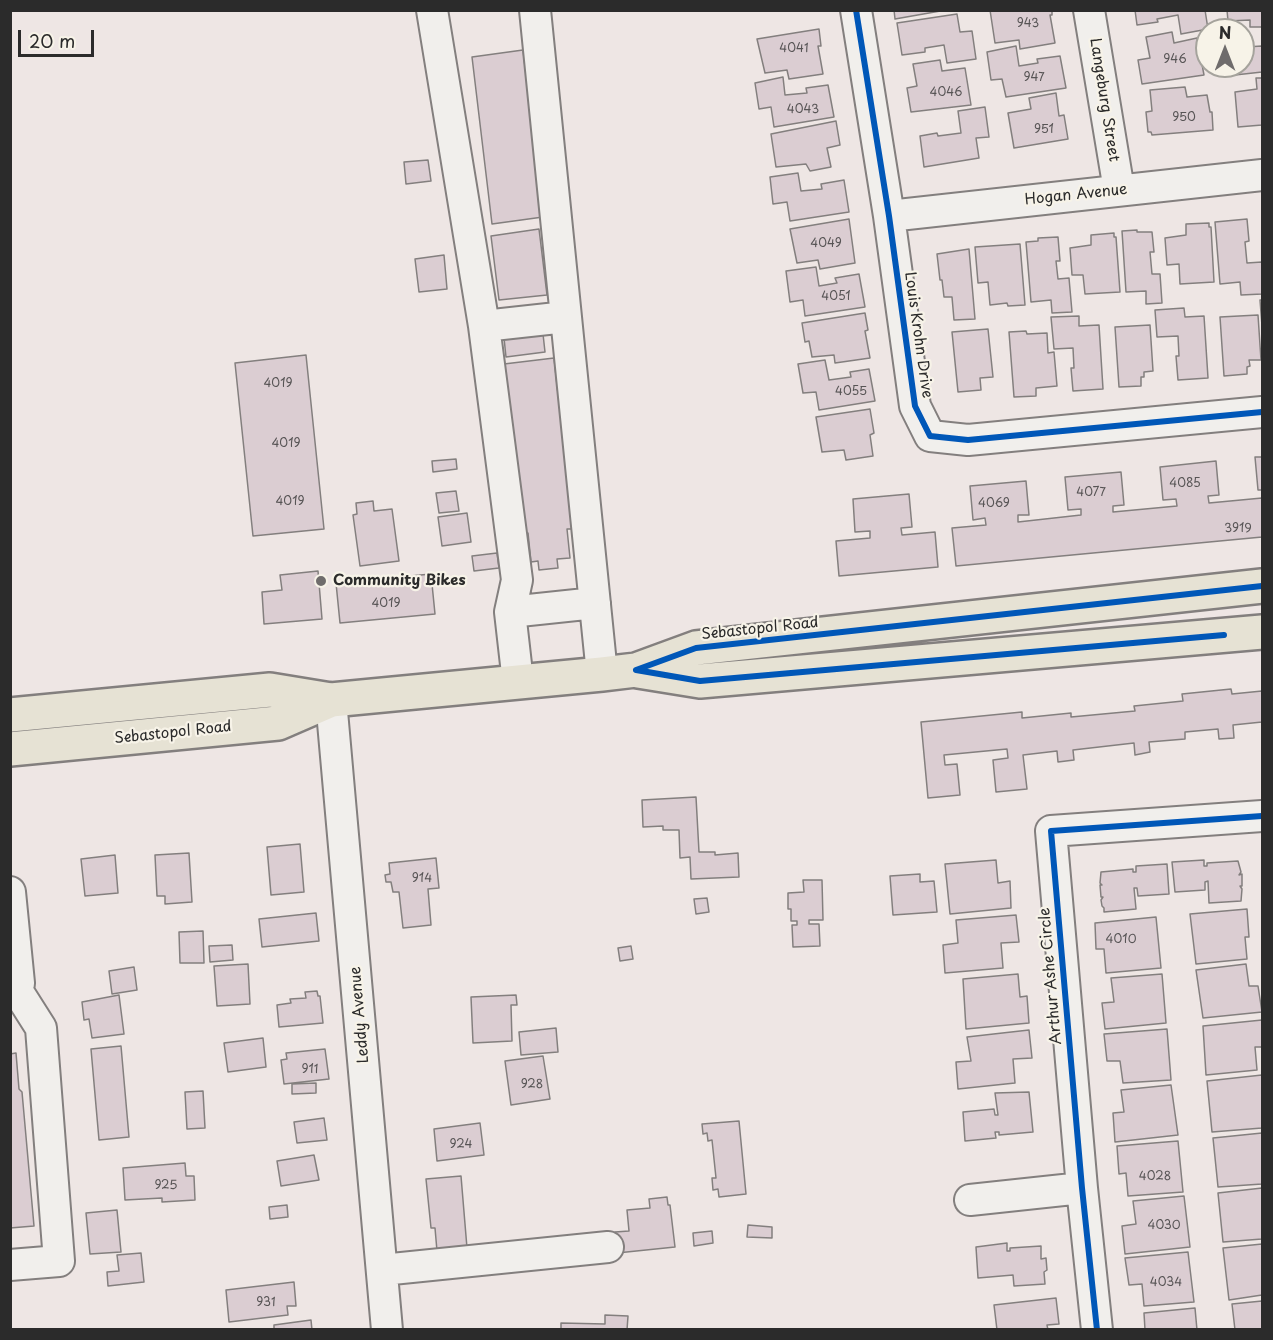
<!DOCTYPE html>
<html>
<head>
<meta charset="utf-8">
<style>
	body { margin:0 }
	#map { position:relative; width:1273px; height:1340px; overflow:hidden; background:#eee6e4; font-family:"Playpen Sans",sans-serif }
	canvas { display:block }
	.frame { position:absolute; inset:0; border:12px solid #2b2b2b; pointer-events:none }
	.north { position:absolute; left:1195px; top:18px; width:60px; height:60px; box-sizing:border-box; background:#f7f3e8; border:2px solid #a5a39c; border-radius:50%; rotate:0deg; font-size:16px; font-weight:700; line-height:24px; text-align:center; color:#2b2b2b }
	.north::after { content:''; display:block; margin:auto; width:21px; height:27px; background:#6f6c6c; clip-path:polygon(50% 0,100% 100%,50% 72%,0 100%) }
	.scale { position:absolute; left:18px; top:30px; width:76px; height:27px; box-sizing:border-box; border:3px solid #2b2b2b; border-top:0; padding-left:8px; font-size:18px; line-height:21px; white-space:nowrap; color:#2b2b2b; -webkit-text-stroke:4px #f7f3e8; paint-order:stroke }
</style>
</head>
<body>
<div id="map">
<canvas width="1273" height="1340"></canvas>
<div class="frame"></div>
<div class="north">N</div>
<div class="scale">20 m</div>
</div>
<script>
const ctx = document.querySelector('canvas').getContext('2d');
ctx.lineJoin = 'round';
function fill(path, color) {
  ctx.fillStyle = color;
  ctx.fill(path, 'evenodd');
}
function strokePath(path, color, width, dash) {
  ctx.strokeStyle = color;
  ctx.lineWidth = width;
  ctx.lineCap = dash ? 'butt' : 'round';
  ctx.setLineDash(dash || []);
  ctx.stroke(path);
}
function label(font, color, halo, rows, align = 'center') {
  ctx.font = font + ' "Playpen Sans",sans-serif';
  ctx.lineWidth = 4.5;
  ctx.setLineDash([]);
  ctx.textBaseline = 'middle';
  ctx.strokeStyle = halo;
  ctx.fillStyle = color;
  for (const [text, x, y, turn = 0] of rows) {
    ctx.save();
    ctx.translate(x, y);
    ctx.rotate((+turn || 0) * Math.PI / 180);
    ctx.textAlign = isNaN(turn) ? turn : align;
    if (halo) ctx.strokeText(text, 0, 0);
    ctx.fillText(text, 0, 0);
    ctx.restore();
  }
}
const building = new Path2D(`
	M894,10H946L895,19Z
	M990,10H1052V15H1050L1055,43L1020,49L1019,40L995,43Z
	M1135,10H1205L1208,29L1181,34L1178,15L1157,19L1158,22L1137,25Z
	M1227,10H1262V27H1250V20L1228,21Z
	M957,14L960,32L972,31L976,59L947,63L944,45L925,48V52L902,55L897,23Z
	M1244,27L1246,47L1262,46V72L1235,75L1234,66H1243V30L1215,29Z
	M819,29L821,46H818L823,74L789,79L787,70L765,73L757,39Z
	M1172,32L1174,43L1197,38L1204,75L1142,84L1138,60L1150,58L1146,37Z
	M1016,46L1019,66L1038,63L1037,59L1060,56L1066,88L1006,97L1002,79L991,80L987,52Z
	M523,50L543,217L492,224L472,57Z
	M940,60L942,71L965,68L971,105L911,112L907,88L917,86L913,64Z
	M783,77L785,95L807,93L806,88L828,85L834,117L774,127L771,107L759,109L755,83Z
	M1256,78H1262V125L1238,127L1235,92L1257,89Z
	M1185,87L1187,97L1207,95L1210,112H1212L1213,130L1152,135L1151,132H1148L1146,112L1152,111L1150,90Z
	M1056,93L1059,116L1064,115L1068,139L1014,148L1008,113L1031,109L1029,98Z
	M985,107L989,137L976,138L979,158L924,167L920,136L937,133L938,136L961,133L958,111Z
	M836,121L840,145L827,148L831,167L810,171L806,164L776,167L771,134Z
	M428,160L431,181L406,184L404,162Z
	M798,173L801,191L822,189L821,184L844,180L849,212L790,221L787,202L773,204L770,177Z
	M849,219L855,263L820,269L818,260L797,263L790,229Z
	M1247,219L1249,241L1245,242L1247,263L1262,262V294L1241,295L1240,282L1220,284L1215,222Z
	M1209,223V227H1211L1214,282L1180,284L1179,264L1167,265L1165,238L1186,235V224Z
	M539,229L547,295L499,300L491,236Z
	M1137,230V232H1152L1154,252H1150L1152,274H1160L1162,303L1146,304V291L1126,292L1122,231Z
	M1114,233V237H1116L1120,292L1085,294L1083,275H1072L1070,248L1091,245V235Z
	M1058,237L1060,261H1056L1058,279L1069,278L1072,312L1052,313L1051,300L1031,302L1026,242L1038,241V238Z
	M1020,244L1025,305L1008,306L1007,303L990,305L988,282L978,283L975,247Z
	M969,249L975,319L954,320L952,297H944L942,280H940L937,254Z
	M444,255L447,289L419,292L415,259Z
	M816,267L819,286L837,283L835,278L859,274L865,307L805,316L803,300L790,302L786,271Z
	M1260,300H1262V326Z
	M1184,308L1185,317L1204,316L1208,378L1178,380L1176,356H1179L1178,336L1157,337L1155,310Z
	M865,313L868,330L865,331L870,358L835,363L834,355L812,357L809,341L805,342L802,323Z
	M1258,315L1261,360H1249L1250,366L1247,367V374L1224,376L1220,317Z
	M1079,316V326L1099,325L1103,389L1073,391L1071,368H1074L1073,348L1054,349L1051,317Z
	M1150,325L1153,371L1144,372V377H1141V386L1119,387L1115,327Z
	M988,329L993,377L980,378L981,390L958,392L952,332Z
	M1026,331L1027,334L1047,333L1048,353L1054,352L1057,386L1036,388V396L1014,397L1009,332Z
	M543,334L545,352L506,357L504,338Z
	M306,355L324,529L253,536L235,363Z
	M554,358L573,529H567L570,558L557,559L558,568L539,570L538,561L531,562L528,533H523L504,364Z
	M825,360L829,380L851,377L850,372L869,369L875,401L819,410L816,392L803,393L798,364Z
	M870,409L874,433L870,435L873,456L846,460L844,450L822,452L816,417Z
	M1255,457H1262V490H1258Z
	M456,459L457,469L433,472L432,461Z
	M1216,461L1219,495L1208,496L1209,503L1262,498V537L956,566L952,528L986,525L985,518L973,520L970,486L1026,481L1029,515H1018V522L1081,515V509L1068,510L1065,477L1121,472L1124,505L1113,506V512L1177,506L1176,499L1163,500L1160,467Z
	M456,491L459,511L439,513L436,493Z
	M909,494L912,527L901,528L902,535L935,532L938,567L839,576L836,541L870,538V531L855,532L853,499Z
	M373,501L374,511L392,509L399,561L360,566L353,515L357,514L356,503Z
	M467,513L471,542L442,546L438,517Z
	M497,553L499,568L474,571L472,556Z
	M318,571L322,619L264,624L262,592L282,590L280,575Z
	M431,574L435,614L340,623L336,583Z
	M1231,689L1232,694L1262,691V722L1233,725L1234,738L1219,739L1218,729L1185,732V739L1149,742L1150,752L1135,755L1134,743L1073,750L1074,760L1058,762L1057,751L1023,755L1027,789L996,792L993,760L1008,758L1007,749L944,755L945,765L957,764L960,795L928,798L921,722L1022,712V718L1071,713V717L1135,711L1134,706L1183,701L1182,694Z
	M696,797L699,852H715V855L738,853L739,877L691,879L690,857L680,858L679,830H663V826L643,827L642,800Z
	M300,844L304,892L271,895L267,847Z
	M189,853L192,902L165,904V896H157L155,855Z
	M115,855L118,893L85,896L81,859Z
	M436,858L439,888L428,889L431,925L403,928L399,892H393L391,882H386L385,875L390,874L389,863Z
	M996,860L998,883L1010,881L1011,908L950,914L945,864Z
	M1204,860V866H1207V863L1238,861L1241,872L1239,875L1242,874V886H1240L1242,889L1241,901L1209,903L1208,881L1205,882V890L1175,892L1172,862Z
	M1167,864L1169,894L1138,896L1137,888H1134L1136,909L1104,912V908L1102,906L1101,900L1103,897H1101L1100,885H1102L1100,883L1101,872L1133,869V872H1136V866Z
	M920,874V882L934,881L937,912L893,915L890,876Z
	M803,880H822L823,920H809V924H819L820,946L793,947L792,925H797V921H791V909H788V893L804,892Z
	M707,898L709,912L696,914L694,899Z
	M1247,909L1249,937H1245L1247,959L1196,964L1190,914Z
	M316,913L319,941L262,947L259,919Z
	M1016,915L1019,942L1001,943L1003,968L945,973L943,945L958,943L956,920Z
	M1156,917L1161,968L1106,973L1104,949H1096L1095,923Z
	M203,931L204,963H180L179,932Z
	M232,945L233,960L210,962L209,946Z
	M631,946L633,959L620,961L618,948Z
	M248,964L250,1004L217,1006L214,966Z
	M1246,964L1249,986H1258L1262,1012L1203,1018L1196,970Z
	M134,967L137,990L112,994L109,971Z
	M1018,974L1020,997L1027,996L1029,1023L966,1029L963,979Z
	M1162,974L1166,1023L1105,1029L1102,1003L1114,1002L1111,978Z
	M317,991L318,996H320L323,1023L279,1027L277,1005L291,1003L290,999L306,998L305,992Z
	M119,995L124,1034L92,1038L89,1019L84,1020L82,1002Z
	M516,995L517,1005H511L512,1041L473,1043L471,997Z
	M1262,1020V1047H1255L1257,1070L1206,1075L1203,1026Z
	M556,1028L558,1052L521,1055L519,1032Z
	M1167,1029L1171,1080L1123,1083L1120,1061H1107L1104,1034Z
	M1029,1030L1032,1058L1013,1059L1015,1083L958,1089L956,1062L971,1061L967,1037Z
	M263,1038L266,1067L228,1072L224,1043Z
	M121,1046L129,1137L99,1140L91,1049Z
	M325,1049L329,1079L284,1084L281,1060L287,1059L286,1053Z
	M16,1053L19,1089L22,1092L34,1226L10,1228V1054Z
	M543,1056L550,1099L511,1105L505,1061Z
	M1262,1075V1128L1212,1132L1207,1081Z
	M316,1083V1093L292,1094V1084Z
	M1171,1085L1178,1135L1115,1142L1113,1113L1124,1112L1121,1090Z
	M203,1091L205,1128L187,1129L185,1092Z
	M1029,1092L1033,1132L999,1135V1132H995L996,1138L965,1141L963,1112L994,1109L995,1115H998L995,1093Z
	M324,1118L327,1140L297,1143L294,1122Z
	M739,1121L746,1194L719,1197L718,1189L713,1190L712,1178H716L712,1140L708,1141L707,1133L703,1134L702,1124Z
	M480,1123L484,1155L437,1161L434,1129Z
	M1262,1133V1184L1218,1187L1213,1138Z
	M1178,1141L1183,1192L1128,1196L1126,1173L1119,1174L1117,1146Z
	M314,1155L319,1180L281,1186L277,1161Z
	M185,1163L186,1176H194L195,1200L162,1202V1198L125,1200L123,1168Z
	M461,1176L467,1248L437,1251L435,1228H431L426,1179Z
	M1262,1188V1239L1223,1242L1218,1193Z
	M1184,1196L1190,1247L1125,1254L1122,1226L1136,1224L1133,1201Z
	M667,1197L668,1205H670L675,1247L617,1253L615,1232L629,1231L627,1210L650,1208L649,1199Z
	M287,1205L288,1217L270,1219L269,1207Z
	M117,1210L121,1252L90,1254L86,1213Z
	M748,1225L772,1227V1238L747,1237Z
	M712,1231L713,1243L694,1246L693,1233Z
	M1007,1243V1251H1010V1248L1041,1246V1259L1046,1258L1047,1270L1044,1272L1045,1284L1014,1286L1013,1275L978,1278L976,1247Z
	M1262,1244V1295L1229,1300L1223,1248Z
	M1188,1252L1194,1302L1144,1306L1142,1284L1129,1285L1125,1258Z
	M141,1253L144,1282L108,1286L107,1272L119,1271L117,1255Z
	M294,1282L296,1306H287L288,1315L229,1322L226,1290Z
	M1056,1298L1059,1324L1047,1325L1048,1330H997L994,1305Z
	M1262,1301V1330H1235L1232,1304Z
	M1195,1308L1197,1330H1145L1144,1313Z
	M605,1315L628,1316L627,1330H561V1323L605,1324Z
	M311,1320L312,1330H274V1325Z`);
const minor = new Path2D(`
	M432,10L484,326L517,580L510,612L518,682
	M535,10L602,674
	M856,10L889,216L915,406L930,436L968,440L1262,412
	M1089,10L1119,190
	M889,216L1262,175
	M484,326L566,317
	M510,612L595,603
	M331,700L387,1330
	M10,892L19,983L10,989
	M970,1200L1082,1188
	M10,1265L59,1261L41,1028L15,987
	M382,1270L608,1247
	M1097,1330L1082,1188L1051,831L1262,816`);
const major = new Path2D(`
	M638,671L700,681L1262,632
	M10,715L270,690L331,700L602,674L636,670L696,648L1262,586
	M10,749L278,723L331,700`);
const cycleway = new Path2D(`
	M856,10L889,216L915,406L930,436L968,440L1262,412
	M636,670L696,648L1262,586
	M636,670L700,681L1224,635
	M1097,1330L1082,1188L1051,831L1262,816`);
const markers = [
	[321,581,6,"#6f6c6c"]
];
const numberNames = [
	["943",1028,24],
	["4041",794,49],
	["946",1175,60],
	["947",1034,78],
	["4046",946,93],
	["4043",803,110],
	["950",1184,118],
	["951",1044,130],
	["4049",826,244],
	["4051",836,297],
	["4019",278,384],
	["4055",851,392],
	["4019",286,444],
	["4085",1185,484],
	["4077",1091,493],
	["4019",290,502],
	["4069",994,504],
	["3919",1238,529],
	["4019",386,604],
	["914",422,879],
	["4010",1121,940],
	["911",310,1070],
	["928",532,1085],
	["924",461,1145],
	["4028",1155,1177],
	["925",166,1186],
	["4030",1164,1226],
	["4034",1166,1283],
	["931",266,1303]
];
const streetNames = [
	["Langeburg Street",1104,100,81],
	["Hogan Avenue",1076,195,-6],
	["Louis Krohn Drive",918,335,82],
	["Sebastopol Road",760,629,-6],
	["Sebastopol Road",173,733,-6],
	["Arthur Ashe Circle",1051,976,-95],
	["Leddy Avenue",360,1015,-95]
];
const poiNames = [
	["Community Bikes",333,581]
];
fill(building, '#dbcdd2');
strokePath(building, '#837f7e', 1.5);
strokePath(minor, '#837f7e', 34);
strokePath(major, '#837f7e', 38);
strokePath(minor, '#f1efec', 30);
strokePath(major, '#e6e2d4', 33);
strokePath(cycleway, '#0057b8', 6);
for (const [x, y, r, color] of markers) {
  const dot = new Path2D();
  dot.arc(x, y, r, 0, 2 * Math.PI);
  ctx.fillStyle = color;
  ctx.fill(dot);
  strokePath(dot, '#f7f3e8', 2);
}
label('12px', '#575455', null, numberNames);
label('15px', '#2b2b2b', '#f7f3e8', streetNames);
label('bold 15px', '#2b2b2b', '#f7f3e8', poiNames, 'left');
</script>
</body>
</html>
